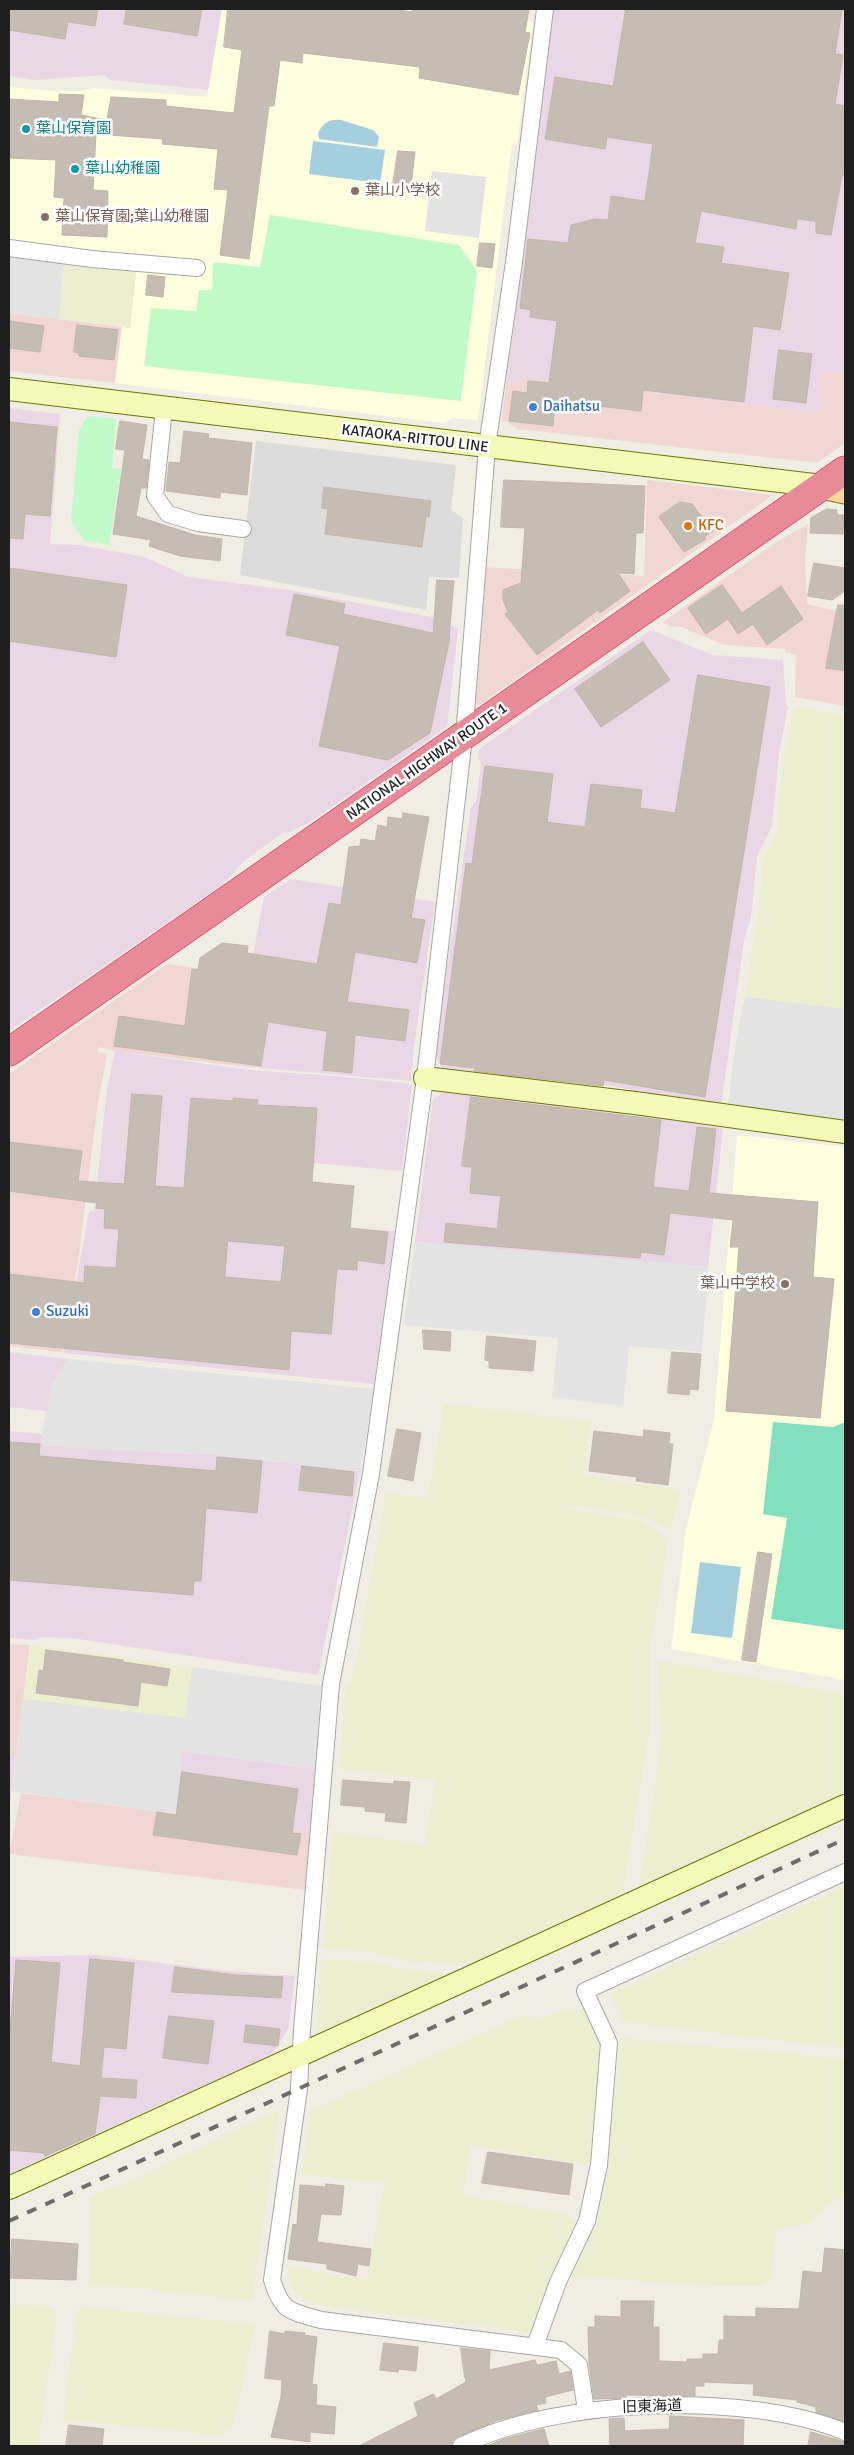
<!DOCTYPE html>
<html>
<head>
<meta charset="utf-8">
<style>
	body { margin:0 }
	#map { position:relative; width:854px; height:2455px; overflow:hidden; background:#f0ede5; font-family:Signika,sans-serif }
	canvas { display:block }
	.frame { position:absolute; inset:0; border:10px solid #1f1f1f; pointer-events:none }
</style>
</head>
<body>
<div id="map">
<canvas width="854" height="2455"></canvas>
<div class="frame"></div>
</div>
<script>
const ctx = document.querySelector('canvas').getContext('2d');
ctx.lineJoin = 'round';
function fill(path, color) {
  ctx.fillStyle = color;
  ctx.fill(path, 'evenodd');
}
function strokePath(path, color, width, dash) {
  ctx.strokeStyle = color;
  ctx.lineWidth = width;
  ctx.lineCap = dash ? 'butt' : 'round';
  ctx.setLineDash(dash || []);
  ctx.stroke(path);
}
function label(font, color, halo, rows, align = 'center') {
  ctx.font = font + ' Signika,"Noto Sans JP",sans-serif';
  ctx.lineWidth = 5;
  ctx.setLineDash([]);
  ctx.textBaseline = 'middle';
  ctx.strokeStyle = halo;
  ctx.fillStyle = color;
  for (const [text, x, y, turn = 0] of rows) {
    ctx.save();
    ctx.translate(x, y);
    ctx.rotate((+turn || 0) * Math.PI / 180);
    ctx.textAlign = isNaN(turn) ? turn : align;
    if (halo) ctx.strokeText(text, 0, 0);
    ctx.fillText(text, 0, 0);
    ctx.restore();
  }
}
const residential = new Path2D(`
	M256,441L456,465L451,510L463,518L459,578L429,577L426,610L240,575Z`);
const commercial = new Path2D(`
	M9,313L122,327L115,383L9,371Z
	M824,371L845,374V443L817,463L518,429L502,420L506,385L529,378L818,413L823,392L818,391Z
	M647,480L773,495L478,706L474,701L482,567L644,576Z
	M808,524L805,560L807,604L845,613V706L795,697L796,655L785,652V649L724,645L681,627L670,626L663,622L775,543Z
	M167,964L232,973L248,985L239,1066L115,1051L98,1047V1052L107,1054L98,1103L78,1263L61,1352L9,1346V1074Z
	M9,1644L30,1645L16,1754H9Z
	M21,1793L311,1832L306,1890L9,1854Z`);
const industrial = new Path2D(`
	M9,9H222L209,90L109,80L104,75L35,80L9,76Z
	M553,9H845V374L824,371L819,391L823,392L818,413L529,378L506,385Z
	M9,408L60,414L50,544L79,545L145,557L188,577L289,590L437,618L458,629L447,727L307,824L287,833L284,832L245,860L223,884L9,1031Z
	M651,630L713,655L783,660L786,705L788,706L779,754L772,826L757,857L751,917L744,940L721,1107L606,1085L445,1072L434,1054L471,808L476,801L481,764L478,758L479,749Z
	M291,879L435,902L414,1046L411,1081L239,1066L248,982L264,897Z
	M115,1051L249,1070L335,1076L412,1084L402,1171L258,1158L253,1222L395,1231L374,1384L63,1353L89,1212L94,1211L107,1089Z
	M442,1093L587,1103L723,1129L708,1267L415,1242L433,1099Z
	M9,1352L68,1359L52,1383L47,1411L9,1407Z
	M9,1431L42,1434L43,1446L216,1455L360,1471L318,1675L78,1639L43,1637L34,1640L9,1638Z
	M182,1751L315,1769L311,1832L175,1814Z
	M9,1754H16L9,1811Z
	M97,1955L226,1971L295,1976L288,2029L272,2054L9,2174V1957Z`);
const education = new Path2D(`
	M222,9H458L533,22L517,145L512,144L478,420L453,418L444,423L115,383L122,327L130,328L136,272L197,276L9,242V87L53,91H83L93,88L207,97Z
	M737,1135L845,1147V1680L671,1649L686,1528L714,1420Z`);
const farmland = new Path2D(`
	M64,265L136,272L130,328L59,319Z
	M795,706L845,716V1009L746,997L749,966L759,911L763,859L778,829L777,807L785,748Z
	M444,1404L591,1421L584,1476L681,1490L670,1531L652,1520L627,1514L585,1507L554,1508L605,1514L641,1521L656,1530L666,1540V1558L650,1648V1730L626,1870L623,1897L477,1964L404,1961L373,1952L323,1949L333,1832L425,1845L435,1780L339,1768L346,1686L351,1681L355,1667L386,1493L428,1498Z
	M30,1645L192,1667L185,1719L23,1699Z
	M662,1661L845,1695V1795L638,1889L655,1788L661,1729L657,1665Z
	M845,1886V2048L623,2022L610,1994Z
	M321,1959L370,1962L397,1968L452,1975L315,2038Z
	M570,2009L584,2010L602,2046L590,2165L470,2145L463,2196L568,2214L578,2228L553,2272L532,2333L324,2306L302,2299L290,2285L287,2267L367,2280L384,2183L301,2174L311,2111L521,2016L540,2018Z
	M621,2038L845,2059V2192L807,2224L776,2230L772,2277L762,2286H714L572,2276V2270L598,2220L607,2170Z
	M280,2109L252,2301L139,2288L89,2285V2197L134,2179Z
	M9,2304L48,2306L57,2315L38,2446H9Z
	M82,2307L256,2324L232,2428L222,2435L62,2420L77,2312Z`);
const park = new Path2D(`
	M270,215L459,245L477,271L461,401L144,366L151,308L196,311L199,290H212L213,262L260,267Z
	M88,416L116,419L112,468L121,469L109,545L84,540L71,521L79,430Z`);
const pitch = new Path2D(`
	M773,1422L833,1427L845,1422V1630L771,1619L787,1518L763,1514Z`);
const parking = new Path2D(`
	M432,171L486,177L479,238L425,231Z
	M9,255L64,262L59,319L9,313Z
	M746,997L845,1009V1122L728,1107L734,1054L743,1005Z
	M415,1242L708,1267L702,1352L629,1346L623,1406L552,1397L558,1338L404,1325Z
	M68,1359L374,1389L360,1471L216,1455L43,1446L42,1433L52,1383Z
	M192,1667L321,1686L315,1769L182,1751L175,1814L12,1791L23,1699L185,1718Z`);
const water = new Path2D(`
	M341,120L373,130L379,137L377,147L319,139L318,133C323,123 329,119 341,120Z
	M313,141L385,150L380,183L309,174Z
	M700,1562L741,1567L732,1638L691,1633Z`);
const building = new Path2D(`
	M9,9H98L95,26L68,22L65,39L9,30Z
	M127,9H202L197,36L124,24Z
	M228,9H392L412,12V9H529L525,32L530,33L518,95L419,78L420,67L303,53L302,63L280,60L274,106H269L249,259L220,255L228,190L214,189L218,149L162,144L163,139L96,134L93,190L108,191L107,237L62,235L64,198L54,197L56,160L9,158V99L59,102V94L84,95L81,115L107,120L111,97L166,100V106L234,113L242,50L224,47Z
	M626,9H842L835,54L843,55L835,104L845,106V175H842L831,235L816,233V221L797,219L796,229L701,211L695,243L724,247L721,263L789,273L780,330L753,326L744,402L643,390L641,411L555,401L553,426L509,421L513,391L527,393L528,381L549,383L557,321L530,317L531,310L520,308L528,239L568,243L571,225L595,219L608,220L611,196L645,201L653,144L607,137L605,149L545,139L555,77L613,86Z
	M398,151L415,152L411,186L393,184Z
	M480,243L495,244L492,268L477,266Z
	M148,275L165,277L163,297L146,295Z
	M9,321L44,326L40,352L9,348Z
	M77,325L118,330L114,360L79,356V353L74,352Z
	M779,350L812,354L806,403L773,399Z
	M120,421L147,425L142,459L149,460L146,488H141L136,516L195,535L222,539L220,561L180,556L149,546L151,540L113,534L125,450L116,449Z
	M9,422L57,427L50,516L25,514L23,539L9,538Z
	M184,431L209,434L208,438L252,443L247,495L220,492V498L166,491L169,462L180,463Z
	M504,480L645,486L643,533H636L634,574L618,573L630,591L600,613L598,610L537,655L505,614L508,612L503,600V590L521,583L525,528L501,527Z
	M324,487L431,501L429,517L426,516L422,547L325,534L328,509L322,508Z
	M680,502L692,504L713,531L704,537L706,539L684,552L659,517Z
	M827,509L837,510V515H844L843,534L810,533L811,518Z
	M814,563L845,568V591L832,600L808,596Z
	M9,568L127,585L116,657L9,641Z
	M437,580L454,581L449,636L450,637L430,733L388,760L319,746L340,646L286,635L294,594L345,604L343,614L433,633Z
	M722,585L742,613L781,586L803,619L767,645L753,624L738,634L728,619L706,634L688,608Z
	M838,605H845V671L826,668Z
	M643,642L670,680L601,727L575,689Z
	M698,675L770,687L705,1097L604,1080L603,1086L474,1071L475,1068L440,1064L466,863L472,864L485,766L553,774L547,822L585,827L591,784L642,790L640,808L675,813Z
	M403,813L429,817L411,918L425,920L417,963L355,952L347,1002L409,1010L405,1041L355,1035L352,1073L323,1070L327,1031L268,1022L261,1066L114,1046L119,1016L185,1026L192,969L198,970L200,958L222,943L248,946L247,953L317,964L329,903L341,905L349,847L360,846L361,839L375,841L378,825L387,827L388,817L402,819Z
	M132,1094L162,1096L155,1186L184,1188L191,1098L233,1101V1098L258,1100L257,1105L317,1108L312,1182L354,1186L350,1228L388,1232L384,1264L357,1260V1270L337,1269L331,1334L291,1331L289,1370L9,1343V1274L84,1283L85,1266L116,1268L119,1229L104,1228L105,1209L96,1208L97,1203L9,1191V1142L82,1151L78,1181L124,1184ZM228,1241L285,1246L281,1282L225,1277Z
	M471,1097L661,1120L653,1187L689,1191L697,1127L716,1129L709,1193L818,1202L813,1277L834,1279L820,1418L726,1411L739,1247H730L733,1220L670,1213L664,1255L641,1252L640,1258L444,1242L446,1223L497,1229L501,1196L470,1193L472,1167L462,1166Z
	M423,1330L451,1332L450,1351L424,1349Z
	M487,1336L536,1341L533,1371L489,1368V1361L485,1360Z
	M672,1352L701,1354L698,1390L690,1389L689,1395L668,1393Z
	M397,1429L421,1433L413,1481L388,1476Z
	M644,1430L670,1433L669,1444H673L668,1485L636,1481L637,1477L589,1471L594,1431L643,1437Z
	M9,1442L40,1444L39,1456L216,1471L217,1457L262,1461L257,1513L206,1508L201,1581H194L193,1595L9,1580Z
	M302,1466L354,1472L352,1496L299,1490Z
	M758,1552L772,1554L756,1662L742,1660Z
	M46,1650L123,1660V1662L170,1669L167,1686L141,1682L138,1706L36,1693L39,1670L43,1671Z
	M182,1772L298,1789L292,1833L301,1834L297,1855L153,1835L157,1812L176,1815Z
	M343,1780L394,1784V1781L410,1782L406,1823L385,1821L386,1813L365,1811V1807L341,1805Z
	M90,1959L134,1963L126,2049L104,2047L101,2078L137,2080L136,2098L100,2096L95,2134L45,2156L44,2153L9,2150V2044L16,1960L60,1963L51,2062L80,2066Z
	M175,1967L235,1975L283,1977L281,1998L172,1992Z
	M169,2016L214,2021L208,2064L163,2058Z
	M246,2025L280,2029L278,2046L244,2042Z
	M488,2152L573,2164L569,2195L482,2183Z
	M326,2184L344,2186L341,2215L321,2214L317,2242L371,2249L369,2266L358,2264L356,2276L327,2269V2264L288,2259L293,2224L297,2225L300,2185L326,2187Z
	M12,2239L78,2244L76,2280L10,2278Z
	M825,2248L845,2250V2422L816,2412V2407L797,2402V2400L753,2395L754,2384L704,2382V2386H695V2396L626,2395V2398L594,2399L589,2363L588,2327H595V2316L621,2317V2301H654L653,2327H659V2361L687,2362V2359H703V2354H718L719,2340H724V2316L756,2317V2308L799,2309L803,2271L822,2273Z
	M270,2331L285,2334V2331L305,2333L304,2335L317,2337L312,2384L317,2385L316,2405L336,2407L334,2434L310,2432V2442L271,2437L281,2397L282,2380L265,2378Z
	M384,2343L418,2347L416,2371L399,2369L398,2372L380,2370Z
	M461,2348L490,2351L489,2370L535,2360L537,2365L556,2361L559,2374L570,2371L573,2390L545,2397L546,2403L536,2405L538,2410L498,2420L457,2437L453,2440L451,2446H359L418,2416L414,2403L433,2394L436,2399L466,2382L465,2378L467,2377H465Z
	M670,2416L744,2420L743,2446H610L609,2419L624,2418L625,2431L669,2429Z
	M69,2425L104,2429L102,2446H66Z
	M544,2429L549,2446H487L504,2439Z
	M811,2432L845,2442V2446H808Z`);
const street = new Path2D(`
	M545,9L514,262L487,447L464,737L425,1078L371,1474L331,1684L302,2030L299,2089L272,2280C282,2312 289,2311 321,2320L561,2350L579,2365L586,2410
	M9,248L92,259L197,268
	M164,408L155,496L168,514L198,523L243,529
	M535,2346L558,2282L587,2221L599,2165L609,2043L585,1991L845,1872
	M461,2446C556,2398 747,2391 845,2432`);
const secondary = new Path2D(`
	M9,389L822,486
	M425,1078L635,1103L845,1132
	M9,2188L845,1806`);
const primary = new Path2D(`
	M822,486L845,491`);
const highway = new Path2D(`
	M9,1052L845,470`);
const rail = new Path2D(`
	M9,2221L845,1839`);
const markers = [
	[26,129,5,"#0f9aa8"],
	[75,169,5,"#0f9aa8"],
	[355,191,5,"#8d6e63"],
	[45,217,5,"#8d6e63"],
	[533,407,5,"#3f7fe0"],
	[688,526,5,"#e8710a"],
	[785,1284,5,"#8d6e63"],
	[36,1312,5,"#3f7fe0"]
];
const cultureNames = [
	["葉山保育園",36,129],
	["葉山幼稚園",85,169]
];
const educationNames = [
	["葉山小学校",365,191],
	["葉山保育園;葉山幼稚園",55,217],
	["葉山中学校",775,1284,"right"]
];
const shopNames = [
	["Daihatsu",543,407],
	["Suzuki",46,1312]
];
const streetNames = [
	["KATAOKA-RITTOU LINE",415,439,7],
	["NATIONAL HIGHWAY ROUTE 1",427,762,-35],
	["旧東海道",652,2407,-2]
];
const foodNames = [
	["KFC",698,526]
];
fill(residential, '#dddcdc');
fill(commercial, '#f1d7d4');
fill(industrial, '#e9d7e5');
fill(education, '#fdffdf');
fill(farmland, '#ebefd0');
fill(park, '#c1fac9');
fill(pitch, '#82e0c0');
fill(parking, '#e3e3e3');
fill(water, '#a5cede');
fill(building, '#c5bcb4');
strokePath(building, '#c2b4a7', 1);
strokePath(street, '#a6a6a6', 18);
strokePath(secondary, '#667903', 24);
strokePath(primary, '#9a6f00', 27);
strokePath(highway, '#de2259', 29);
strokePath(street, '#fff', 16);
strokePath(secondary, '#f4fbb8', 22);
strokePath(primary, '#fdd89d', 25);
strokePath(highway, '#e88b98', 28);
strokePath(rail, '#6d6d6d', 4, [10, 10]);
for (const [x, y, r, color] of markers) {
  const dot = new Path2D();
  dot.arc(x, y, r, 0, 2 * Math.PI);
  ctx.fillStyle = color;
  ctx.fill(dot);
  strokePath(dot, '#fff', 2);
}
label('15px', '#0d838f', '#fff', cultureNames, 'left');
label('15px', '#785e54', '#fff', educationNames, 'left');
label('15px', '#366cbe', '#fff', shopNames, 'left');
label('15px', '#1f1f1f', '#fff', streetNames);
label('15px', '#c56008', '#fff', foodNames, 'left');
</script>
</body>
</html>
